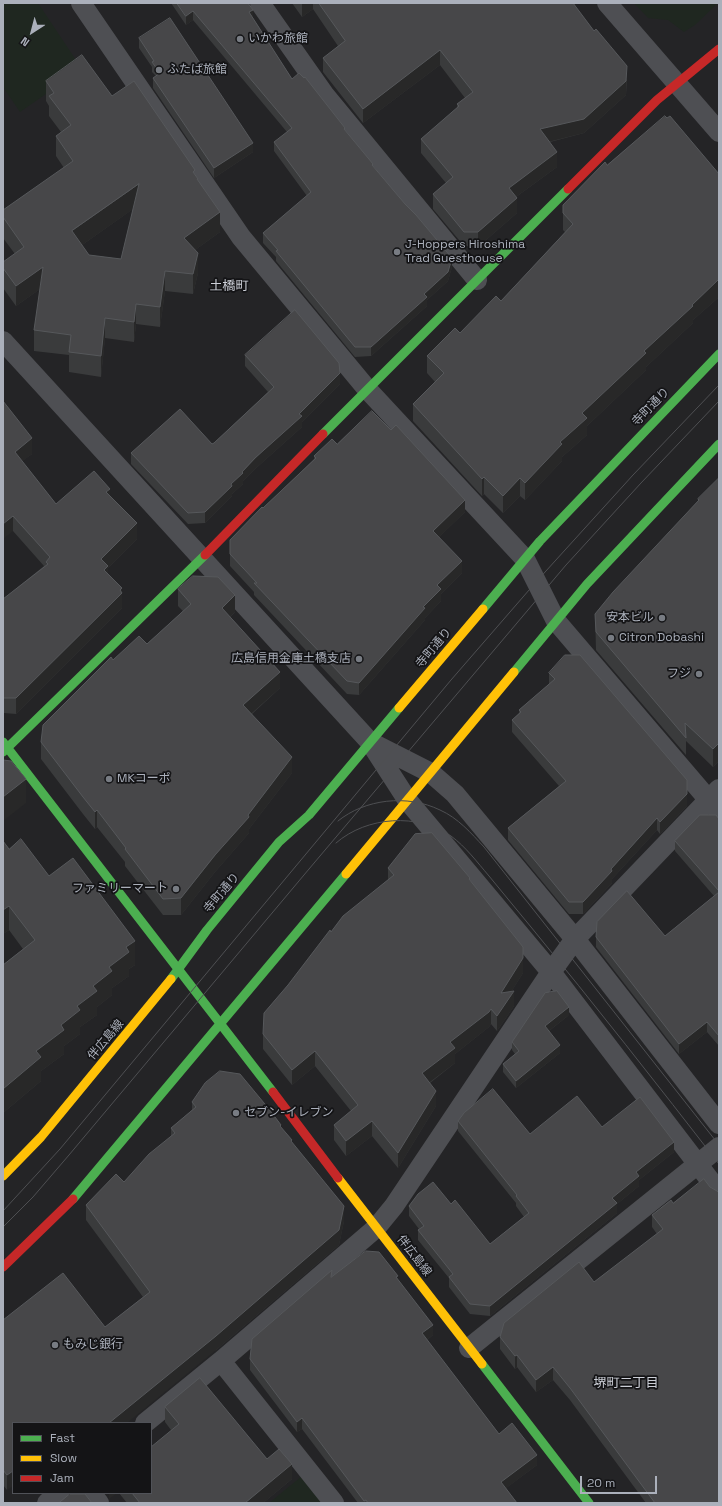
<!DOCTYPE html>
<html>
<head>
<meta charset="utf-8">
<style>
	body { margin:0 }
	#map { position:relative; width:722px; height:1506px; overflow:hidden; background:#1a1a1a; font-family:"Space Grotesk",sans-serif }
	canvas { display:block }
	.frame { position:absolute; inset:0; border:4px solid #abb0bb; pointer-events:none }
	.legend { position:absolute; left:12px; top:1422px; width:140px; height:72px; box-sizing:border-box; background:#141416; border:1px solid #505258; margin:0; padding:5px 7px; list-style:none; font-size:12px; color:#abb0bb }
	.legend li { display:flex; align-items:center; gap:8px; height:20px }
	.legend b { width:20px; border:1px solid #505258 }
	.north { position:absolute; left:12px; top:12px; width:40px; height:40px; -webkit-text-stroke:3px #141416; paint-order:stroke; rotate:216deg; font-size:11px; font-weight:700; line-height:16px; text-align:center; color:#abb0bb }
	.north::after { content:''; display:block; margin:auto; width:14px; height:18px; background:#abb0bb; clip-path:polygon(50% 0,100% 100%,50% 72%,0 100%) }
	.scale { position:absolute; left:580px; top:1476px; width:77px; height:18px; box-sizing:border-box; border:2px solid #abb0bb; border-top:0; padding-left:5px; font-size:12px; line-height:14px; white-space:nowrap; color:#abb0bb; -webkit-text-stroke:3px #141416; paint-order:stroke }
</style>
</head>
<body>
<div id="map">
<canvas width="722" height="1506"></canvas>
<div class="frame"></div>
<ul class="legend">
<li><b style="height:5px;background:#4caf50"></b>Fast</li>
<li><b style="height:5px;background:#ffc107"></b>Slow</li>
<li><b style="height:5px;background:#c62828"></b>Jam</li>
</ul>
<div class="north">N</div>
<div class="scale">20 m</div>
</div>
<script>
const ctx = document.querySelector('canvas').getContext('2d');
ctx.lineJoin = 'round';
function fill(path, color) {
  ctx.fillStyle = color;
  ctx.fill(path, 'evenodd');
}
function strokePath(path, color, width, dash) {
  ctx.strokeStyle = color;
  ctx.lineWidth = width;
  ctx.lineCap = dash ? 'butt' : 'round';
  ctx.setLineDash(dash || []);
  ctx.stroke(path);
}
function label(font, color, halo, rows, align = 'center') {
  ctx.font = font + ' "Space Grotesk","Noto Sans JP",sans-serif';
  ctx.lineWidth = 3.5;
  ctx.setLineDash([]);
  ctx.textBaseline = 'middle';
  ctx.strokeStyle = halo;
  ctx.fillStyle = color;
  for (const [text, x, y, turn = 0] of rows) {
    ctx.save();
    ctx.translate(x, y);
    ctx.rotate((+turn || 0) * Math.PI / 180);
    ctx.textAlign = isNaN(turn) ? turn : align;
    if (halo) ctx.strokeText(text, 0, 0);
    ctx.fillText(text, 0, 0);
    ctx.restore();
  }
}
const built = new Path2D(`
	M3,3H719V1503H3ZM13,1423H151V1493H13Z`);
const green = new Path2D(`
	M3,3H38L82,69L20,112L3,87Z
	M634,3H718L695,25L684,32L668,20L648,18Z
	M302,1476L323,1503H269Z`);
const street = new Path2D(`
	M81,3L241,237L367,389L525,559L556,621L719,812
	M260,3L324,94L477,280
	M607,3L719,132
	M3,341L370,742L408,801L551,972L719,1192
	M370,742L431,773L455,794L575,939L719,1124
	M469,1348L719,1147
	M221,1361L334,1503
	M145,1423L221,1361L376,1228L394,1206L551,972L575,939L719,789
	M91,1493L99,1503
	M47,1503L59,1493`);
const fast = new Path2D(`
	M323,434L568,189
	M483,609L540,541L719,354
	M514,672L587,584L719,444
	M3,742L273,1092
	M3,752L205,555
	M171,979L207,930L279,842L309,815L399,708
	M73,1199L346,874
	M482,1364L589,1503`);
const slow = new Path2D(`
	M399,708L483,609
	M346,874L514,672
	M3,1176L41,1137L171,979
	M338,1178L482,1364`);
const jam = new Path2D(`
	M568,189L657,100L719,49
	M205,555L323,434
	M273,1092L338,1178
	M3,1267L73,1199`);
const tram = new Path2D(`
	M338,821C365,799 407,794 440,810C458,818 471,833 484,847L719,1145
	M336,843C367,816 418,813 451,836C466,847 477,862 489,876C503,893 517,910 531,927C595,1005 657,1084 719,1164
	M3,1211L60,1149L451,680L536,582L633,475L719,385
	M3,1227L33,1197L69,1155L309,869L566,565L641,483L719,401`);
const wall = new Path2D(`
	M171,3H248L253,18L292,79L345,130L452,267L448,281L427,300V306L371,356L355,357L276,261V257L263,243V233L307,196L274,151V142L287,132L193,20L186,25Z
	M292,3H573L627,80L626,95L584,133L550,142L557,167L516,197L517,213L478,247L464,246L433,209V194L446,183L421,153V139L457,108V104L465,98L440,65L363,123L323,72V58L338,46L313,9L302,17Z
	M139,38L253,152L214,178L153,88V78L156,76L152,72V67L139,48Z
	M46,81L112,96L195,175L220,232L195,250L198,273L193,294L165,291L160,327L136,324L134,342L105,338L101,377L69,372V355L34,351V330L40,289L16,306L3,288V262L15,254L3,238V210L64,168L56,156V136L61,132L49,116V106L46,101ZM133,209L121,259L89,255L82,245Z
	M607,165L719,174V297L693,320V323L646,367V370L587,426V435L562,457V461L525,500L520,496L503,513L484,494L482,496L413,421V404L435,382L427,373V356L460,333L501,301L565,232L563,230V205Z
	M245,355L340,384L302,422V427L255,469L243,481V484L232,494V496L205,523L188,524L131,464V453L212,444L214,443L268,392L245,366Z
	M3,401L32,454L22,461L56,504L110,496L137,539L108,568V574L122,588V608L16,714L4,713L3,712V599L44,566L13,531Z
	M337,444L465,512L439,537L462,573L441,594V601L425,618V620L359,695L347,694L254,595V592L230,566V540L314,459V456Z
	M719,478V761L713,767L686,741V755L596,650L595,614L698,502V499Z
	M178,589L235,612L230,617L280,688L252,714L292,773L249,829V833L215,872L181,915H163L125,866V862L97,827L95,829L83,814L41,759V742L113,660L147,644L183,611L178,606Z
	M549,673L687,806L660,834L657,830L612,879V883L583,914H569L508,840V828L559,786L512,732V720L519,713V710L549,684Z
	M719,819V1046L707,1032L679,1054L596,947V937L665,936L714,896L675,851V841Z
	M3,841L9,849L49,876L135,965L129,969V976L112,988V995L97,1007V1015L80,1027V1034L64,1046V1054L41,1071V1081L3,1113V965L23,949L9,930L3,934Z
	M388,868L470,880L523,962V973L511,992L514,1006L497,1031L491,1024L489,1027L455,1054V1063L430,1083L436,1106L398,1168L372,1136L346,1156L334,1140V1125L351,1111L315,1066L292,1085L263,1049V1034L288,985L331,932L388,880Z
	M569,1015L549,1031L560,1053L516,1088L503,1072V1064L515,1054L512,1050V1042Z
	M192,1102L281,1127L292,1143L344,1221L339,1245L216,1350L13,1423L7,1490L3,1485V1320L105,1327L143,1297L86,1220V1205L124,1182L171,1137V1128L192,1110Z
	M458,1121L530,1134L602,1127L674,1152L639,1180V1186L617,1204V1213L490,1316L470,1314L449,1287V1278L418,1240V1230L419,1229L409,1216V1206L451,1204L490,1244L524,1217L516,1206V1203L458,1131Z
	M671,1200L719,1503H646L570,1400L553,1380L536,1392L517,1367L515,1369L500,1349V1337L594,1282L657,1234L652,1227V1215Z
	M332,1276L398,1280L433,1335L427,1340L499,1434L537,1465L506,1488L517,1503H358L302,1429L297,1432L250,1370V1359Z
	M165,1407L267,1459L292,1479L263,1503H127L119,1493H151L171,1430L165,1422Z`);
const shadedWall = new Path2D(`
	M302,3H313V9L302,17Z
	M253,10V19L249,12Z
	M193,11V20L186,25V16Z
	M440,50V65L363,123V109Z
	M627,66L626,95L584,133L540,144V129Z
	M253,143V152L214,178V168Z
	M557,152V167L509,202V188Z
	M139,184V205L72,252V231Z
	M517,198V213L478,247V232Z
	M220,212V232L184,258V238Z
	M198,253V273L193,294V274Z
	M452,258V267L448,281L427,300V306L371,356V347Z
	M43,267V287L16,306V286Z
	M165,271V291L160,327V307Z
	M719,279V297L693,320V323L646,367V370L587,426V435L562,457V461L525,500V483L560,442L582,413L644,351L692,305Z
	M136,304V324L134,342V322Z
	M105,318V338L101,377V356Z
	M340,373V384L302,422V427L255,469L243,481V484L232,494V496L205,523V512L231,484L242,472Z
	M32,438V454L15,467V452Z
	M484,477V494L482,496V479Z
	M520,478V496L503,513V496Z
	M110,489V504L106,492Z
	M465,500V512L433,543V531Z
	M13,516V531L3,539V524Z
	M137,523V539L108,568V582L101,559Z
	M462,561V573L441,594V601L425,618V620L359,695V683L423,607L437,585Z
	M122,588V608L16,714V698Z
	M235,595V612L222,624V608Z
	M280,672V688L243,721V705Z
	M719,743V761L713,767V749Z
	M292,757V773L249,829V833L215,872L181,915V898L248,815Z
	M26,779V803L3,821V797Z
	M687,794V806L660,834V822Z
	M97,810V827L95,829V812Z
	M657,818V830L612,879V883L583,914V902L611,869Z
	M9,906V930L3,934V910Z
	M135,941V965L129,969V976L112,988V995L97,1007V1015L80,1027V1034L64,1046V1054L41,1071V1081L3,1113V1089L36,1051L61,1025L126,947Z
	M523,947V973L501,1008V993Z
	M514,991V1006L497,1031V1016Z
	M569,1007V1015L545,1034V1026Z
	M491,1009V1024L489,1027L455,1054V1063L422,1088V1073L450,1042Z
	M707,1022V1032L679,1054V1044Z
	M560,1045V1053L516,1088V1081Z
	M315,1051V1066L292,1085V1070Z
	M436,1091V1106L398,1168V1153Z
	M372,1121V1136L346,1156V1141Z
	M674,1142V1152L639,1180V1186L617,1204V1213L490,1316V1306L612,1198L636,1172Z
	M344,1206V1221L339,1245L216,1350L127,1423H109Z
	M433,1325V1335L422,1344V1333Z
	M517,1355V1367L515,1369V1356Z
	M553,1367V1380L536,1392V1380Z
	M302,1418V1429L297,1432V1422Z
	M537,1455V1465L501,1492V1482Z
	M292,1464V1479L263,1503H245Z
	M13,1471V1486L7,1490V1475Z
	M109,1493H117L109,1499Z`);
const building = new Path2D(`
	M177,3H248L253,10L249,12L292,79L299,73L304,78L305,77L345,128L344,129L373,164L372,165L405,204L416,215L452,258L448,272L424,294L427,297L371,347H355L276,251L278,250L263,233L311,192L274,142L292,128L193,11L186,16Z
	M319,3H573L594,31L596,29L627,66L626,81L584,119L540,129L557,152L509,188L517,198L478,232H464L433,194L453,177L421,139L459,106L457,104L473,92L440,50L363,109L323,58L345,41Z
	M170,18L253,143L214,168L153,78L160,73L152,62L154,61L139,38Z
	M82,55L112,96L134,81L195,170L193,172L198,179H197L220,212L184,238L198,253L193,274L165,271L160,307L136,304L134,322L105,318L101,356L69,352L71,335L34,330L43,267L16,286L3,268V262L24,247L3,217V210L73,161L56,136L71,125L49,96L54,93L46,81ZM139,184L121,259L89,255L72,231Z
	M665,116L667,118L670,116L719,174V279L692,305L693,306L644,351L646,353L582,413L587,418L560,442L562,444L525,483L520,478L503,496L484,477L482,479L413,404L444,373L427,356L455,328L460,333L496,296L501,301L573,224L563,213V205L605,162L607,165Z
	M295,310L339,363L340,373L299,414L302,416L255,458L242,472L243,473L231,484L232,486L205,512L188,513L131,453L180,409L212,444L214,443L274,387L245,355Z
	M3,401L32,438L15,452L56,504L94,471L110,489L106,492L137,523L101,559L108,566L104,570L122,588L120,590L122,593L16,698H4L3,697V599L48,564L46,562L50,557L13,516L3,524Z
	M372,411L391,430L396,425L465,500L433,531L462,561L437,585L441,589L423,607L425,608L359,683L347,681L254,583H257L230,554V540L262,507L263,508L316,458L314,456L332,439L337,444Z
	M719,478V743L713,749L685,723L686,738L596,632L595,614L613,592L699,500L698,499Z
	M193,576L218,577L235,595L222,608L280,672L243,705L292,757L248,815L249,817L215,855L181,898L163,899L125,849L126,848L97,810L95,812L83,797L41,742L43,725L111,657L113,660L139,636L147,644L191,604L178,589Z
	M565,655H580L687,780V794L660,822L657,818L611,869L612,871L583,902H569L508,828L566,781L512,720L521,712L519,710L555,679L549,673Z
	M3,760L11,761L26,779L3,797Z
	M700,815H716L719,819V891L675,841Z
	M432,833L470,878L469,879L523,947V958L501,993L514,991L497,1016L491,1009L489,1012L450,1042L455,1048L422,1073L436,1091L398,1153L372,1121L346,1141L334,1125L358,1105L315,1051L292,1070L263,1034L264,1013L288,985L330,930L331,932L343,916L394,875L388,868L415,834Z
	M21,839L49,876L73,858L135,941L126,947L129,952L109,967L112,971L93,986L97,991L77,1006L80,1010L61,1025L64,1030L36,1051L41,1057L3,1089V965L35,940L9,906L3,910V841L9,849Z
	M627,891L665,936L719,892V1036L707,1022L679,1044L596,937L597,922Z
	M557,991L569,1007L545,1026L560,1045L516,1081L503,1064L519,1051L512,1042L545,993Z
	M220,1071L240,1074L269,1109L281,1125L280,1126L292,1140L291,1141L344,1206L339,1230L216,1336L109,1423H13V1471L7,1475L3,1470V1320L63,1273L105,1327L150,1292L86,1205L116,1174L124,1182L149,1154L175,1133L171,1128L196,1107L192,1102L205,1083Z
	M493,1089L530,1134L577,1096L602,1127L640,1097L674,1142L636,1172L639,1176L612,1198L617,1203L490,1306L470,1304L449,1277L453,1274L418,1230L424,1226L409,1206L418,1194L433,1182L451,1204L455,1200L490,1244L529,1213L516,1196L517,1195L458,1121L464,1113Z
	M704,1179L710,1187L717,1191L719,1193V1503H655L570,1388L553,1367L536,1380L517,1355L515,1356L500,1337L504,1323L579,1262L594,1282L663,1229L652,1215L671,1200L673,1203Z
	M366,1251L379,1252L398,1276L396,1277L433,1325L422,1333L499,1434L512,1423L537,1455L501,1482L517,1503H368L366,1500L364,1501L302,1418L297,1422L250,1359L252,1339L332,1270L331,1277Z
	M200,1378L267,1459L279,1449L292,1464L245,1503H140L132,1493H151V1447L179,1424L165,1407Z
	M70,1494H85L92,1503H59Z`);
const markers = [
	[240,39,4,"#787c83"],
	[159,70,4,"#787c83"],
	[397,252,4,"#787c83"],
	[662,618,4,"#787c83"],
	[611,638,4,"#787c83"],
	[359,659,4,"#787c83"],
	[699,674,4,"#787c83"],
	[109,779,4,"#787c83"],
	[176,889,4,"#787c83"],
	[236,1113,4,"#787c83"],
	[55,1345,4,"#787c83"]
];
const poiNames = [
	["いかわ旅館",248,39],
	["ふたば旅館",167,70],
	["J-Hoppers Hiroshima",405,245],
	["Trad Guesthouse",405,259],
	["安本ビル",654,618,"right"],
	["Citron Dobashi",619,638],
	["広島信用金庫土橋支店",351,659,"right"],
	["フジ",691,674,"right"],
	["MKコーポ",117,779],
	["ファミリーマート",168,889,"right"],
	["セブン-イレブン",244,1113],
	["もみじ銀行",63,1345]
];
const streetNames = [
	["寺町通り",651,407,-46],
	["寺町通り",434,648,-50],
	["寺町通り",222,893,-50],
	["伴広島線",106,1040,-50],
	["伴広島線",414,1256,52]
];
const neighbourhoodNames = [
	["土橋町",229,286],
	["堺町二丁目",626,1383]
];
fill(built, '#242426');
fill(green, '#1f2720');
strokePath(street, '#4e4f53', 20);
strokePath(fast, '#4caf50', 9);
strokePath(slow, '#ffc107', 9);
strokePath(jam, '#c62828', 9);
strokePath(tram, '#4e4f52', 1);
fill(wall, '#3a3b3c');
fill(shadedWall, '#282828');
fill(building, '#474749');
strokePath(building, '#56585b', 1);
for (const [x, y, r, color] of markers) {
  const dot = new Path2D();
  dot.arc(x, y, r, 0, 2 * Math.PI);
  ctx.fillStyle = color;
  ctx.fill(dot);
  strokePath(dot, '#141416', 1.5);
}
label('12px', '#abb0bb', '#141416', poiNames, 'left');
label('12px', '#abb0bb', '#141416', streetNames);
label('13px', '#cccfd7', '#141416', neighbourhoodNames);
</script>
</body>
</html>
